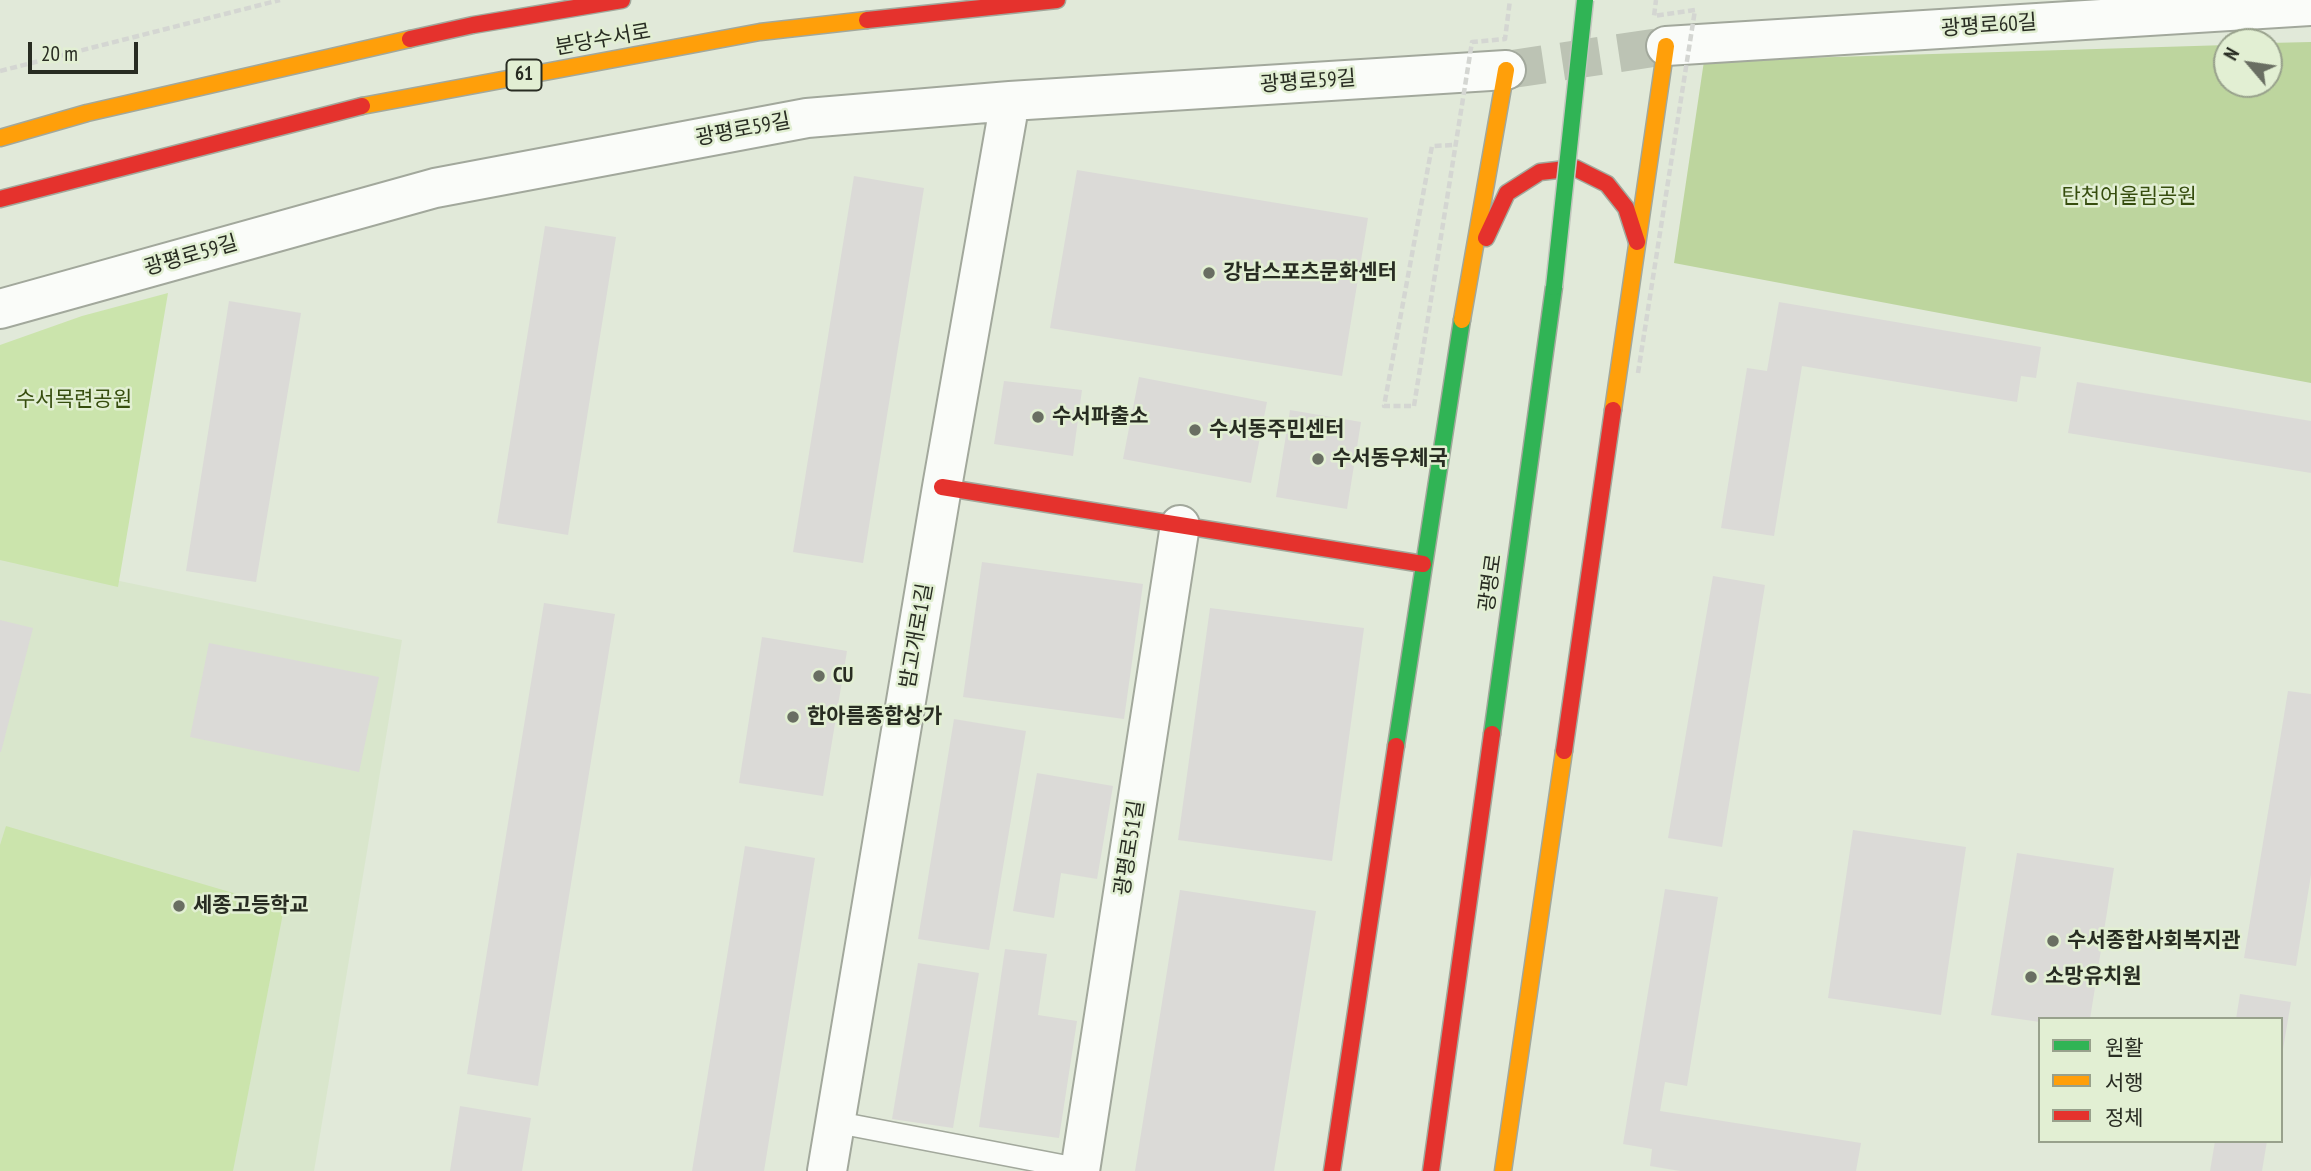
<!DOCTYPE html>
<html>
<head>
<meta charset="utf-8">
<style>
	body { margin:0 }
	#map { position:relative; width:2311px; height:1171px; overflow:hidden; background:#e1e9d9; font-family:"PT Sans Narrow","Noto Sans KR",sans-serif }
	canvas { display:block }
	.legend { position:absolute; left:2038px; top:1017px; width:245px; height:126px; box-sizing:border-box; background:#e2efd3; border:2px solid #98a18c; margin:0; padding:9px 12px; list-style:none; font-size:21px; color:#282c22 }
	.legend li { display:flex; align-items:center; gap:14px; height:35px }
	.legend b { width:35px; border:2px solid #98a18c }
	.north { position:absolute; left:2213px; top:28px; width:70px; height:70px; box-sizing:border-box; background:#e2efd3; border:2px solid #98a18c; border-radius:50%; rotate:299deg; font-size:19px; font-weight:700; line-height:28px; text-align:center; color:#282c22 }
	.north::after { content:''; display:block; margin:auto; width:24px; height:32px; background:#696e62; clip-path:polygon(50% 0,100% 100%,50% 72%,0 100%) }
	.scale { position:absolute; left:28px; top:42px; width:110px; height:32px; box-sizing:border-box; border:4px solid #282c22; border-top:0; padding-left:9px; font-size:21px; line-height:24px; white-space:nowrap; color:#282c22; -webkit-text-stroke:5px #e2efd3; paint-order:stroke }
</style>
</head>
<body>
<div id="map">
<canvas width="2311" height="1171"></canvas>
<ul class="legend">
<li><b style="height:9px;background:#30b455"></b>원활</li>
<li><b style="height:9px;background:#ff9f0a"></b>서행</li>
<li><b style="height:9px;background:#e5322d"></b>정체</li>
</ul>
<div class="north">N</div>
<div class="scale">20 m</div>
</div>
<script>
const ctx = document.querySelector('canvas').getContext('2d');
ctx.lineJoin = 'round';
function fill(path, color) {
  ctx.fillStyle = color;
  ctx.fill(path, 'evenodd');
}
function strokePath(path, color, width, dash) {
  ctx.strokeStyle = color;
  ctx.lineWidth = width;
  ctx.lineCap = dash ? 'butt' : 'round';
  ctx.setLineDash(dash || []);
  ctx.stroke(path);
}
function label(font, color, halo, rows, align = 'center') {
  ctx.font = font + ' "PT Sans Narrow","Noto Sans KR",sans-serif';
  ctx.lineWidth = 5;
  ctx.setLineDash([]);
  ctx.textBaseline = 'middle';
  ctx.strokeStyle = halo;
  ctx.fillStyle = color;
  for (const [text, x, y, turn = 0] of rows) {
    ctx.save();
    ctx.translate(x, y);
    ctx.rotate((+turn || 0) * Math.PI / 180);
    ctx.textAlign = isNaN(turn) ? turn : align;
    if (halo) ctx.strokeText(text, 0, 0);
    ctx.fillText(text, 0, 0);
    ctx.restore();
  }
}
const built = new Path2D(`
	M0,556L402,640L314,1171H0Z`);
const green = new Path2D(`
	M168,293L118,587L0,560V345L82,316Z
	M6,826L284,908L233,1171H0V845Z`);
const forest = new Path2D(`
	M2311,42V383L1674,263L1704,61L2227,45V84H2269V43Z`);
const building = new Path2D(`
	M1077,170L1368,218L1342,376L1050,328Z
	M854,176L924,188L863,563L793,552Z
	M545,226L616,237L568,535L497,523Z
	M229,301L301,313L256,582L186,571Z
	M1779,302L2041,347L2036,378L2021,376L2017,402L1802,366L1774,536L1721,528L1747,368L1767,371Z
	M1139,377L1267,402L1251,483L1123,459Z
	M1004,381L1082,390L1073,456L994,444Z
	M2077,382L2311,421V473L2068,433Z
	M1290,410L1361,422L1347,509L1276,497Z
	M982,562L1143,584L1124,719L963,697Z
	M1713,576L1765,585L1722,847L1668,838Z
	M544,603L615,614L538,1086L467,1074Z
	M1210,608L1364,628L1332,861L1178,840Z
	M0,620L33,628L1,752H0Z
	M762,637L847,651L823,796L739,783Z
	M209,643L379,677L359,772L190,737Z
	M2288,691L2311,694V875L2296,966L2244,958Z
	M954,719L1026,731L989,950L918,939Z
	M1037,773L1113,786L1097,879L1061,873L1054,918L1013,911Z
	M1853,830L1966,847L1941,1015L1828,998Z
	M745,846L815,858L764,1171H692Z
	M2017,853L2114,868L2090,1019H2040V1022L1991,1015Z
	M1665,889L1718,897L1687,1086L1665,1082L1660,1111L1861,1143L1856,1171H1680L1650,1166L1652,1149L1623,1144Z
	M1180,890L1316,911L1274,1171H1135Z
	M1005,949L1047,954L1038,1015L1077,1021L1059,1138L979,1127Z
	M918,963L979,973L953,1128L892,1119Z
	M2240,994L2291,1002L2283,1049L2281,1019H2236Z
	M460,1106L531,1118L522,1171H450Z
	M2215,1141H2267L2262,1171H2210Z`);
const streetTunnel = new Path2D(`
	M1506,70L1666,46`);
const path = new Path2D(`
	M0,71L280,0
	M1411,406H1384L1432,146L1454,145`);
const lane = new Path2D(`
	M835,1122L1080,1169`);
const street = new Path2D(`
	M1666,46L2311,6
	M0,309L435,188L807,118L1010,101L1506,70
	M827,1171L942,487L1010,101
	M1080,1171L1180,525`);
const fast = new Path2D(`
	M1492,734L1554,287
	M1396,746L1462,320`);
const slow = new Path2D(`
	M362,106L760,32L867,20
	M0,138L87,113L410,39
	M1462,320L1506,70
	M1613,410L1666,46
	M1503,1171L1564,751`);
const jam = new Path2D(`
	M867,20L1057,0
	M410,39L473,25L622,0
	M0,199L362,106
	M1486,238L1507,193L1540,172L1575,168L1607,184L1626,208L1637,242
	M942,487L1423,564
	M1564,751L1613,410
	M1332,1171L1396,746
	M1431,1171L1492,734`);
const pathBridge = new Path2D(`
	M1638,373L1695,10L1654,16L1656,0
	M1414,406L1472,42L1505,39L1510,0`);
const fastBridge = new Path2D(`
	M1554,287L1585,0`);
const markers = [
	[1209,273,7,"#696e62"],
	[1038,417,7,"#696e62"],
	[1195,430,7,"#696e62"],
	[1318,459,7,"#696e62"],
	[819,676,7,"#696e62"],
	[793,717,7,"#696e62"],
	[179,906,7,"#696e62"],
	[2053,941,7,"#696e62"],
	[2031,977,7,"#696e62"]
];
const shields = [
	[524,75,35]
];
const shieldNames = [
	["61",524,75]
];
const streetNames = [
	["광평로60길",1989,26,-4],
	["분당수서로",603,40,-10],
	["광평로59길",1308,82,-4],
	["광평로59길",743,130,-11],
	["광평로59길",191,256,-16],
	["광평로",1491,583,-82],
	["밤고개로1길",917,636,-80],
	["광평로51길",1130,848,-81]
];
const parkNames = [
	["탄천어울림공원",2129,197],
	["수서목련공원",74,400]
];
const poiNames = [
	["강남스포츠문화센터",1223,273],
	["수서파출소",1052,417],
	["수서동주민센터",1209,430],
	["수서동우체국",1332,459],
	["CU",833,676],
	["한아름종합상가",807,717],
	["세종고등학교",193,906],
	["수서종합사회복지관",2067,941],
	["소망유치원",2045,977]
];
fill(built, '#d9e6cc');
fill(green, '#cbe4ac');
fill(forest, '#bdd59e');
fill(building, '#dbdad7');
strokePath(streetTunnel, '#bcc3b4', 38, [38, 19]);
strokePath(lane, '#a2a89c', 24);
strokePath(street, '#a2a89c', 42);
strokePath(fast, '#a2a89c', 19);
strokePath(slow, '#a2a89c', 19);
strokePath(jam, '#a2a89c', 19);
strokePath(path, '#d4d6d2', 4.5, [7, 3.5]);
strokePath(lane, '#fafcf9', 21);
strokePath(street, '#fafcf9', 38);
strokePath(fast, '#30b455', 16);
strokePath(slow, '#ff9f0a', 16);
strokePath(jam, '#e5322d', 16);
strokePath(fastBridge, '#c2c5bd', 19, []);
strokePath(pathBridge, '#d4d6d2', 4.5, [7, 3.5]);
strokePath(fastBridge, '#30b455', 16);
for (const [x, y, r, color] of markers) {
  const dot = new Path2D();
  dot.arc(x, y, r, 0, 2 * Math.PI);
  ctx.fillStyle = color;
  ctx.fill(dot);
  strokePath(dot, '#e2efd3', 2.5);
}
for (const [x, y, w] of shields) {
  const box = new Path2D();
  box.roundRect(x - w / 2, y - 15.5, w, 31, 5);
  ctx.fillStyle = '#e2efd3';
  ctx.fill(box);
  strokePath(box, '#282c22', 2);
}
label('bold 19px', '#282c22', null, shieldNames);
label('21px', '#282c22', '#e2efd3', streetNames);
label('21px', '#364d0e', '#e2efd3', parkNames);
label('bold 21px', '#282c22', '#e2efd3', poiNames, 'left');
</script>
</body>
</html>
